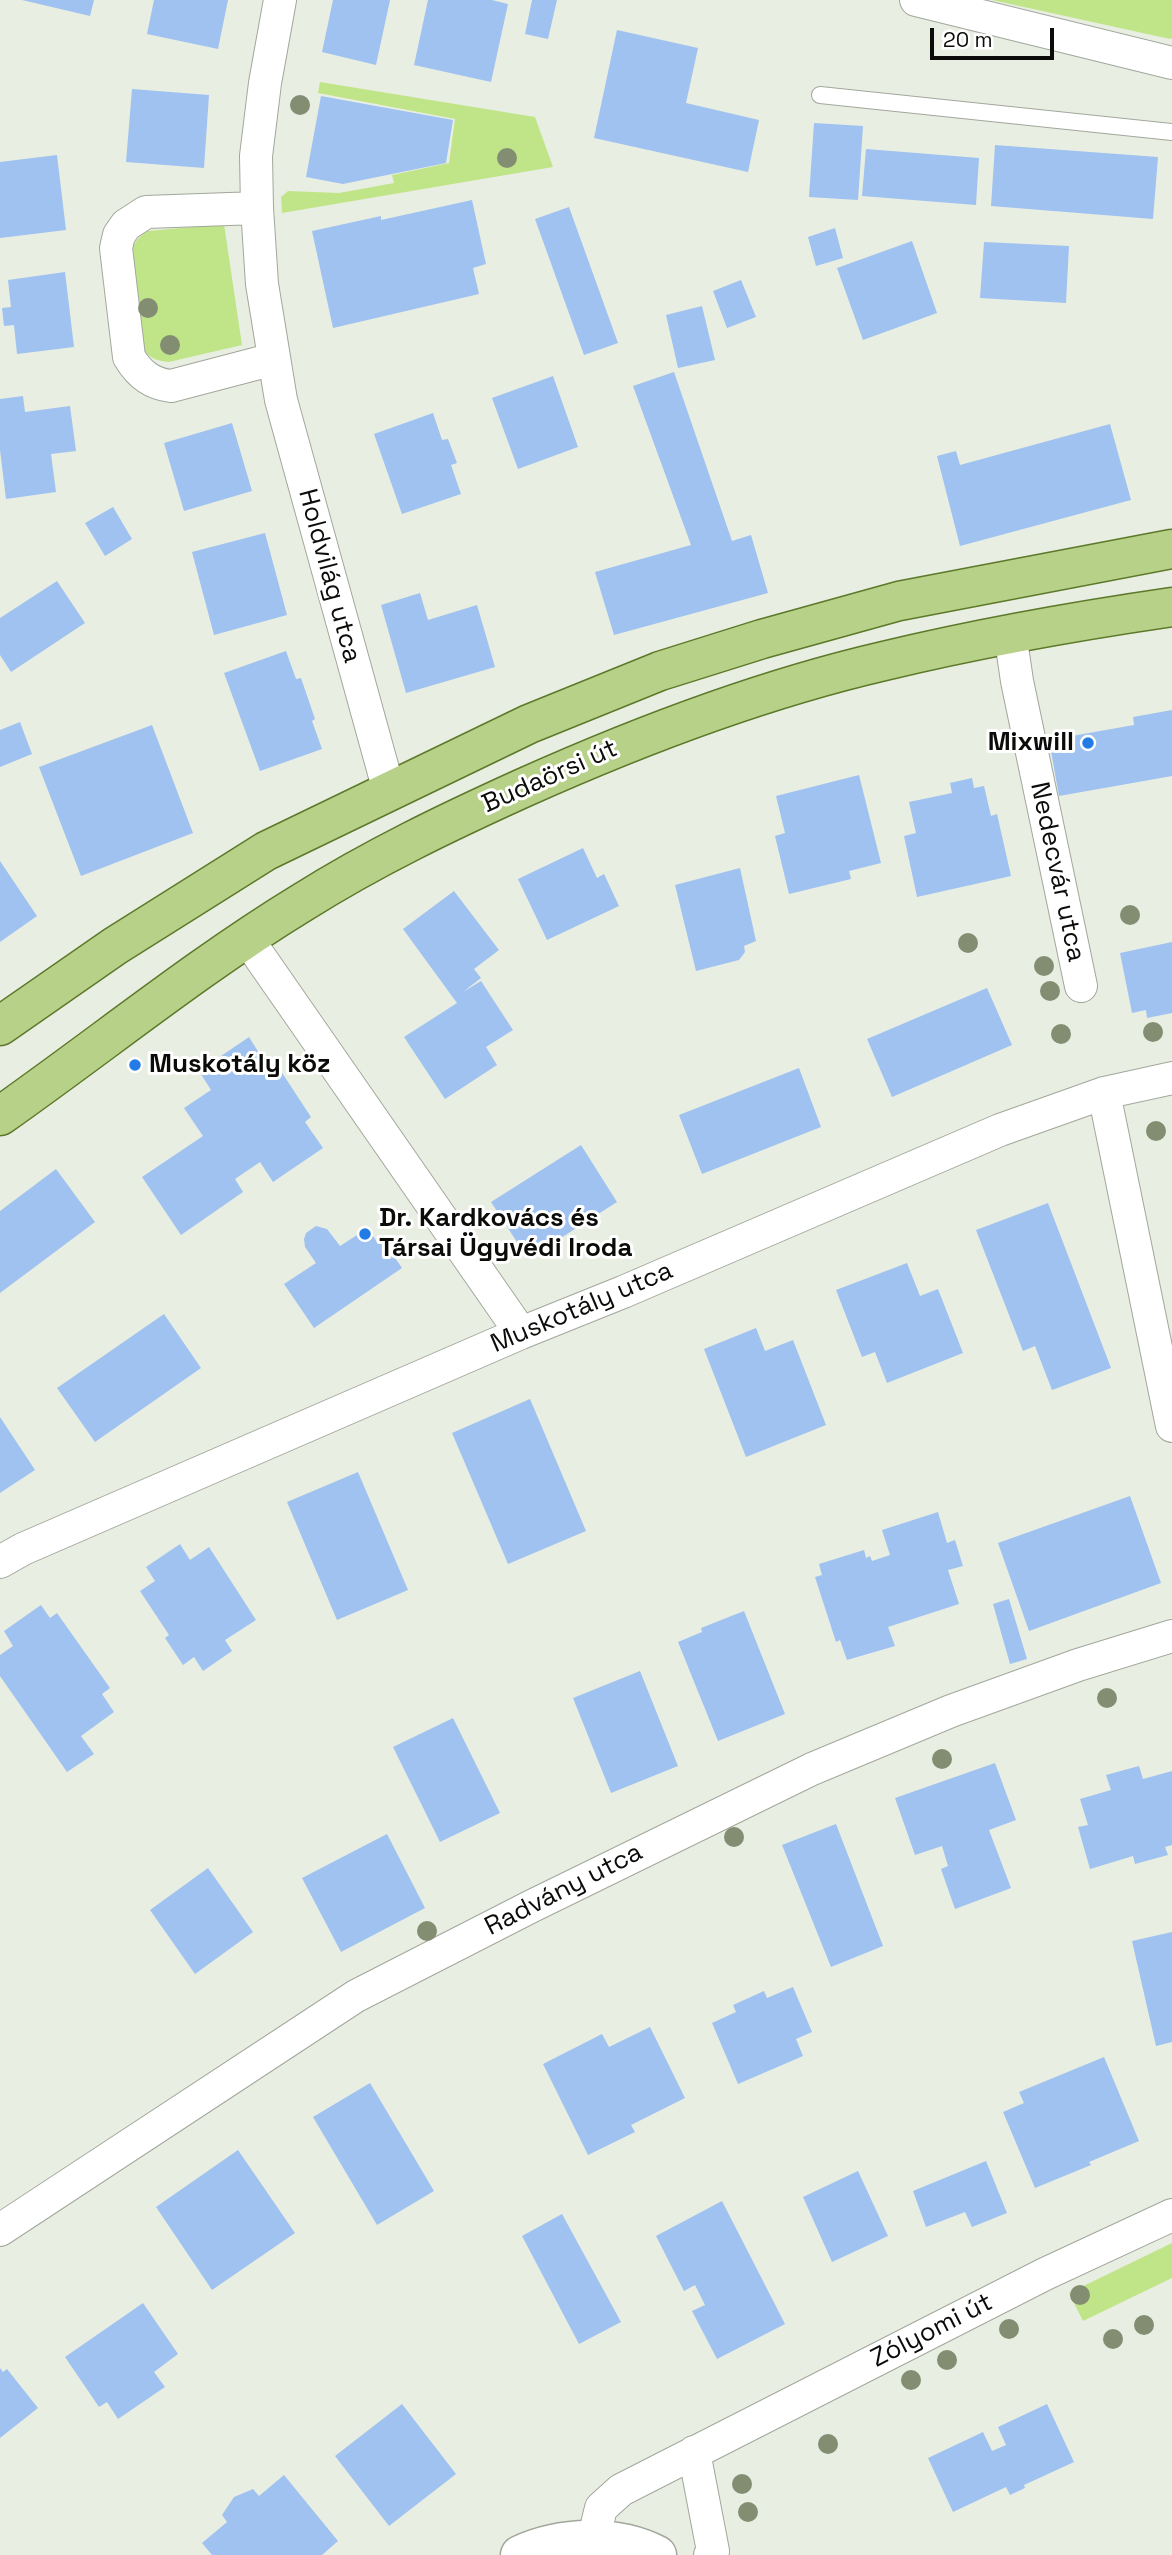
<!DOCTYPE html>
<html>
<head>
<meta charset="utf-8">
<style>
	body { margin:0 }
	#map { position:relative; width:1172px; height:2555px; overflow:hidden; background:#e9eee2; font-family:"Space Grotesk",sans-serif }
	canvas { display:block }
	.scale { position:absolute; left:930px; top:28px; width:124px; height:32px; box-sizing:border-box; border:4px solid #0b0c09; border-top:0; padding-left:9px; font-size:21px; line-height:24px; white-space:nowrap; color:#0b0c09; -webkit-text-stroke:5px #fff; paint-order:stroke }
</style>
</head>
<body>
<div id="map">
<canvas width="1172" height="2555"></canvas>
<div class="scale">20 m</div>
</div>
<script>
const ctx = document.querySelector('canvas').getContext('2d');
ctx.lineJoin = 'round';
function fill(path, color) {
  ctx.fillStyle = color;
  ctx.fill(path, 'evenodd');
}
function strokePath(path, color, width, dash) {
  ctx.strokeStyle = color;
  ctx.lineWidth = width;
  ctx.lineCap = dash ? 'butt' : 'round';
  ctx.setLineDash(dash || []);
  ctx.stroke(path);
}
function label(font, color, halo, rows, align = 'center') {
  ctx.font = font + ' "Space Grotesk",sans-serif';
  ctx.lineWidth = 6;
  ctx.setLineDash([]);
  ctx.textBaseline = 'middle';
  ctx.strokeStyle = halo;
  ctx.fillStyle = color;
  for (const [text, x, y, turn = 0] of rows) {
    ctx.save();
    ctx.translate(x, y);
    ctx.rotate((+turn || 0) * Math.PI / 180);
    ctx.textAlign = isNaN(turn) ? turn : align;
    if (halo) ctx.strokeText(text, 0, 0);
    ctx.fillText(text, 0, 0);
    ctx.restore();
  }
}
const green = new Path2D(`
	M992,0H1172V38L1170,39Z
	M320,82L535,117L553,167L282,213L281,197L288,191L339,193L394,183L392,175L449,163L455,119L318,93Z
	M224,224L242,345L169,362C157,361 149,358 142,348L130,256C133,244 137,237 148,231Z
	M1172,2243V2278L1083,2321L1069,2293Z`);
const building = new Path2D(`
	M22,0H94L90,16Z
	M154,0H228L218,49L147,34Z
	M333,0H390L376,65L322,52Z
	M428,0H492L508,4L491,82L414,65Z
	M532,0H557L548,39L525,34Z
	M617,30L698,48L686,103L759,120L748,172L594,138Z
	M132,89L209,95L204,168L126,162Z
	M321,96L453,120L446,163L343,184L306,177Z
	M814,123L863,126L858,200L809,197Z
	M995,145L1158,157L1153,219L991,206Z
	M866,149L979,158L976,205L862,196Z
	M57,155L66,230L0,238V162Z
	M472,200L486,264L473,268L479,294L333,328L312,231L381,216V220Z
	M569,207L618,343L584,355L535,219Z
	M835,228L843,258L816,266L808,237Z
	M912,241L937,313L863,340L837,268Z
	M984,242L1069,246L1066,303L980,298Z
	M65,272L74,347L17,354L14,325L4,326L2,308L11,307L8,280Z
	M741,280L756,317L727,328L713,291Z
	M702,306L715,360L678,368L666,315Z
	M674,372L732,541L751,535L768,593L614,635L595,572L691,545L633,386Z
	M553,376L578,447L518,469L492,398Z
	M23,396L25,412L70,406L76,451L51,454L56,492L6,499L0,450V399Z
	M433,413L442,440L448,439L457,463L451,465L461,494L402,514L374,434Z
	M232,423L252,491L184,511L164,443Z
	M1110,424L1131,500L960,546L937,456L956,451L960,465Z
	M113,507L132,539L105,556L85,523Z
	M265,533L287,615L214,635L192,552Z
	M57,581L85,623L11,672L0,655V618Z
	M420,593L428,620L477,605L495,667L406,693L381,605Z
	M286,651L296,679L301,678L315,719L312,721L322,749L260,771L224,673Z
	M1172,710V776L1059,796L1049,740L1134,725L1133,717Z
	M20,722L32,754L0,767V730Z
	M152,725L193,833L81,876L39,767Z
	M859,775L881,863L849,871L851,879L789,894L775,836L785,833L776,796Z
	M972,778L974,788L984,786L991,816L997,814L1011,876L917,897L904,836L916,833L909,802L952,793L950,783Z
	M583,848L597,878L604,874L619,906L547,940L518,879Z
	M0,861L37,916L0,942Z
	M740,868L756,941L744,946L745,952L739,960L696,971L675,885Z
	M454,891L499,950L474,969L481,978L463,992L481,981L513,1030L486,1047L497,1065L445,1099L404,1037L457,1003L403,929Z
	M1172,942V1013L1147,1018L1146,1010L1132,1013L1120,953Z
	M987,988L1012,1045L892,1097L867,1039Z
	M249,1037L266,1064L273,1059L311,1117L305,1122L323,1148L273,1182L260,1162L235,1179L243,1192L181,1235L142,1177L203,1136L184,1108L211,1090L199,1071Z
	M799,1068L821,1127L702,1174L679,1115Z
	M581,1145L617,1202L528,1259L491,1202Z
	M56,1169L95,1222L0,1293V1211Z
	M1048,1203L1111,1368L1052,1390L1035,1346L1023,1351L976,1230Z
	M316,1226L327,1229L340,1246L368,1228L377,1242L382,1239L402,1268L314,1328L284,1284L316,1263L305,1247L304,1239L306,1233Z
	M907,1263L920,1296L938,1289L963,1353L887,1383L875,1352L862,1357L836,1290Z
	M164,1314L201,1368L95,1442L57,1388Z
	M756,1328L765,1351L793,1340L826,1425L746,1457L704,1349Z
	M530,1399L586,1531L508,1564L452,1433Z
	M0,1417L35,1470L0,1493Z
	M358,1472L408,1590L337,1620L287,1502Z
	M1130,1496L1161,1583L1029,1631L998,1543Z
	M938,1512L947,1543L955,1540L963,1566L948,1570L959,1604L888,1627L895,1646L847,1660L840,1640L836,1642L815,1577L822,1575L819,1564L864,1550L866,1558L870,1556L872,1561L890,1555L882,1530Z
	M180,1544L190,1560L209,1547L256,1620L225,1640L232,1651L203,1671L194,1657L183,1665L165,1638L169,1635L140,1591L155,1581L146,1567Z
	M1009,1599L1027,1659L1010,1664L993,1604Z
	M41,1605L50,1618L57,1613L110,1688L102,1694L114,1712L81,1736L94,1754L67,1772L0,1676V1655L13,1646L4,1631Z
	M744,1611L785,1714L718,1741L678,1642L702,1632L701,1628Z
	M640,1671L678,1766L611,1793L573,1698Z
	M453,1718L500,1813L440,1842L393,1747Z
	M995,1763L1016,1820L989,1830L1011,1888L955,1909L941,1869L948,1866L942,1846L915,1855L895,1798Z
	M1139,1766L1143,1779L1172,1771V1845L1165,1847L1168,1855L1135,1864L1133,1856L1090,1869L1078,1827L1088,1825L1080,1799L1111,1790L1106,1775Z
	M836,1824L883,1946L831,1967L782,1845Z
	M387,1834L425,1908L341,1952L302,1878Z
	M208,1868L253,1932L195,1974L150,1910Z
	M1172,1932V2042L1156,2046L1132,1941Z
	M793,1987L812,2032L796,2039L803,2056L738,2084L712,2023L736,2012L733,2005L764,1991L767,1998Z
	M650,2027L685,2098L631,2125L635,2132L588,2155L543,2064L602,2034L609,2047Z
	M1104,2057L1139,2141L1089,2162L1091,2165L1035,2188L1003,2112L1024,2103L1019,2092Z
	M370,2083L434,2191L377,2225L313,2117Z
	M238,2150L295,2233L212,2290L156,2207Z
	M986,2161L1007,2213L972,2227L965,2212L926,2227L913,2191Z
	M858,2171L888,2236L832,2262L803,2197Z
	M722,2201L785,2324L717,2359L692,2311L705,2305L695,2285L684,2291L656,2236Z
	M562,2214L621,2322L579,2344L522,2236Z
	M143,2303L178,2354L154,2372L165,2387L118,2419L107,2402L99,2407L65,2357Z
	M0,2368L3,2372L7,2369L38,2408L0,2438Z
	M402,2404L456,2474L389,2526L335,2456Z
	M1047,2404L1074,2462L1024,2485L1025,2488L1010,2495L1006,2487L953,2512L928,2458L983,2432L992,2451L1006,2445L998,2427Z
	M284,2475L338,2541L322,2555H212L202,2543L227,2522L222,2515L234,2497L253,2489L259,2496Z`);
const lane = new Path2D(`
	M820,95L1172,132`);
const street = new Path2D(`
	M280,0L265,83L256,156L257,208L262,284L281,400L389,791
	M916,0L1172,63
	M257,208L146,212L126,225L119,235L116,248L129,357C139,374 151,384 171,386L274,359
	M1010,633L1017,681L1081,986
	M246,937L521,1333
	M1104,1093L1172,1426
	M0,1562L23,1549L521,1333L623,1292L1000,1130L1104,1093L1172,1078
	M0,2230L356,1996L532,1906L812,1769L951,1711L1078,1665L1172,1636
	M694,2452L713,2551L710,2555
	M593,2541L601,2508L621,2490L1045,2274L1172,2215`);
const secondary = new Path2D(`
	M520,2555C560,2536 617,2534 657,2555`);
const primary = new Path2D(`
	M0,1026L115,946L266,851L529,724L660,671L762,639L899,601L1172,549
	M0,1116C101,1045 198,966 303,902C373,858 448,822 523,788C639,736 759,690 884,661C979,638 1076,621 1172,607`);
const trees = [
	[300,105],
	[507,158],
	[148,308],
	[170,345],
	[1130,915],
	[968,943],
	[1044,966],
	[1050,991],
	[1153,1032],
	[1061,1034],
	[1156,1131],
	[1107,1698],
	[942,1759],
	[734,1837],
	[427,1931],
	[1080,2295],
	[1144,2325],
	[1009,2329],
	[1113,2339],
	[947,2360],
	[911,2380],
	[828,2444],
	[742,2484],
	[748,2512]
];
const markers = [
	[1088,743,7,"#237ce6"],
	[135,1065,7,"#237ce6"],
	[365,1234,7,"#237ce6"]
];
const streetNames = [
	["Holdvilág utca",329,576,75],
	["Budaörsi út",550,777,-24],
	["Nedecvár utca",1057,872,78],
	["Muskotály utca",582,1308,-23],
	["Radvány utca",564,1890,-27],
	["Zólyomi út",932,2331,-27]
];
const poiNames = [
	["Mixwill",1074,743,"right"],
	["Muskotály köz",149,1065],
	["Dr. Kardkovács és",379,1219],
	["Társai Ügyvédi Iroda",379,1249]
];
fill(green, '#c0e589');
fill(building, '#9fc2f0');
strokePath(lane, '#a2a79c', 18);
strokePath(street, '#a2a79c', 34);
strokePath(secondary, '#a2a79c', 41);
strokePath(primary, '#5c7829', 41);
strokePath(lane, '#fff', 16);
strokePath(street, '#fff', 32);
strokePath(secondary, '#fff', 38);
strokePath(primary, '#b8d189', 38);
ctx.fillStyle = '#838d72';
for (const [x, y] of trees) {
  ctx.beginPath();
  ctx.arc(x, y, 10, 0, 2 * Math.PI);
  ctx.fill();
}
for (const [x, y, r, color] of markers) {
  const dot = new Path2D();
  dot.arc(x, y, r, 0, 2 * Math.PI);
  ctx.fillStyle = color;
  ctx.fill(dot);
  strokePath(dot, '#fff', 2.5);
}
label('26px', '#0b0c09', '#fff', streetNames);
label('bold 26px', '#0b0c09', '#fff', poiNames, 'left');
</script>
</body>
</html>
